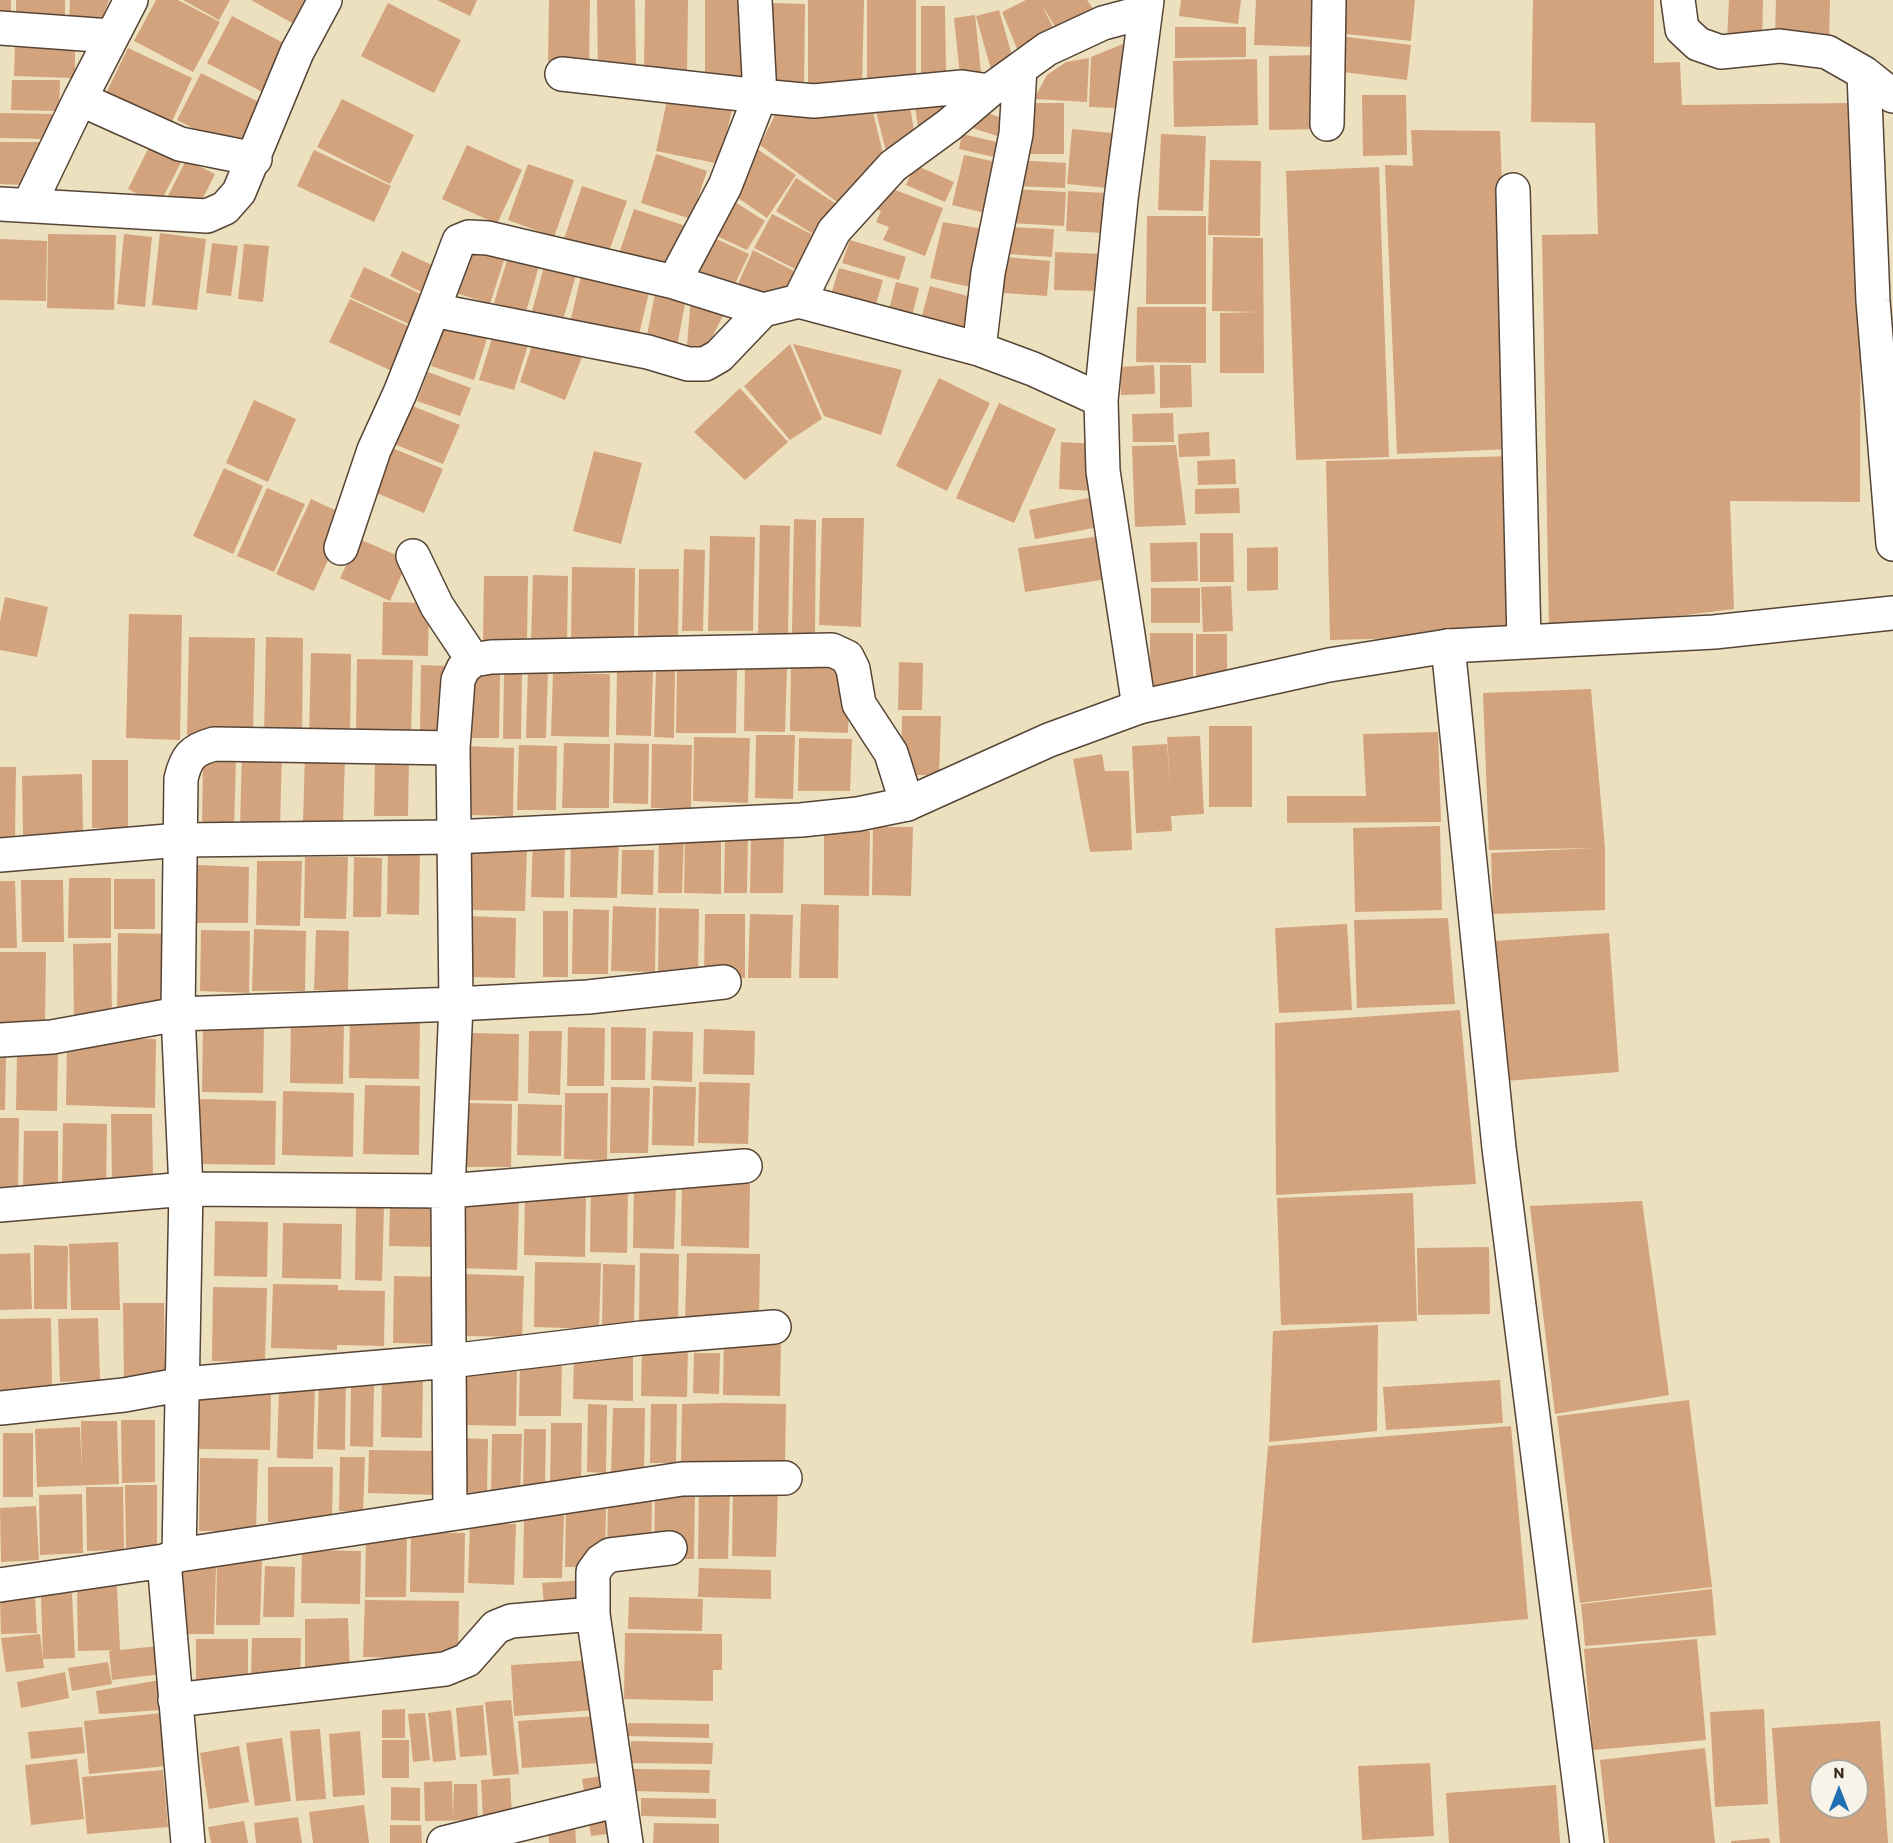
<!DOCTYPE html>
<html>
<head>
<meta charset="utf-8">
<style>
	body { margin:0 }
	#map { position:relative; width:1893px; height:1843px; overflow:hidden; background:#ede0bf; font-family:Itim,sans-serif }
	canvas { display:block }
	.north { position:absolute; left:1809px; top:1759px; width:60px; height:60px; box-sizing:border-box; background:#f7f3e8; border:2px solid #aca397; border-radius:50%; rotate:0deg; font-size:16px; font-weight:700; line-height:24px; text-align:center; color:#3b2a1e }
	.north::after { content:''; display:block; margin:auto; width:21px; height:27px; background:#1f6fb2; clip-path:polygon(50% 0,100% 100%,50% 72%,0 100%) }
</style>
</head>
<body>
<div id="map">
<canvas width="1893" height="1843"></canvas>
<div class="north">N</div>
</div>
<script>
const ctx = document.querySelector('canvas').getContext('2d');
ctx.lineJoin = 'round';
function fill(path, color) {
  ctx.fillStyle = color;
  ctx.fill(path, 'evenodd');
}
function strokePath(path, color, width, dash) {
  ctx.strokeStyle = color;
  ctx.lineWidth = width;
  ctx.lineCap = dash ? 'butt' : 'round';
  ctx.setLineDash(dash || []);
  ctx.stroke(path);
}
const building = new Path2D(`
	M0,0H11V16L0,15Z
	M16,0H65V19L16,18Z
	M70,0H109L101,22L69,21Z
	M156,0H178L220,22L193,72L134,41Z
	M183,0H230L219,20Z
	M251,0H308L294,24Z
	M437,0H477L470,16Z
	M549,0H590L589,69H548Z
	M597,0H635L636,72L598,73Z
	M645,0H688L687,74L644,73Z
	M705,0H747L746,76H705Z
	M808,0H864L862,87L808,86Z
	M867,0H916V82H867Z
	M1026,0H1087L1098,16L1063,39L1041,4L1058,37L1020,56L1002,12Z
	M1181,0H1241L1238,24L1179,16Z
	M1256,0H1317L1315,47L1254,45Z
	M1340,0H1415L1411,41L1337,33Z
	M1533,0H1654V63L1680,62L1682,105L1851,103L1861,166L1860,502L1730,501L1734,609L1549,632L1542,235L1598,234L1595,123L1531,122Z
	M1729,0H1763L1762,42L1727,40Z
	M1776,0H1830L1829,41L1775,39Z
	M388,3L461,40L434,93L361,56Z
	M770,3L805,4L804,88L768,87Z
	M921,6H945L946,73H921Z
	M999,10L1015,66L992,73L976,16Z
	M975,15L981,73L960,75L954,18Z
	M232,16L293,48L268,95L207,63Z
	M1175,27H1246V57L1175,58Z
	M1340,36L1411,45L1407,80L1335,71Z
	M15,42L75,43V78L14,76Z
	M1123,44L1120,108L1089,107L1091,57Z
	M128,48L192,78L169,128L104,97Z
	M1318,55L1319,129L1269,130V56Z
	M1089,58L1087,102L1034,99L1047,75L1066,62Z
	M1257,59L1258,125L1174,127L1173,61Z
	M201,73L263,104L239,152L177,120Z
	M12,80H60L59,111L11,110Z
	M669,91L733,105L720,164L656,151Z
	M944,91L953,114L920,141L914,100Z
	M1362,95H1406L1407,155L1363,156Z
	M342,99L414,135L390,184L317,147Z
	M909,99L916,144L889,163L875,108Z
	M1032,103H1064V154H1019Z
	M780,105L872,108L886,166L841,205L760,145Z
	M978,110L1012,121L1007,139L972,128Z
	M0,113L56,114L45,139L0,138Z
	M1072,129L1112,133L1107,188L1067,184Z
	M1411,130L1500,131L1512,449L1397,454L1385,165L1413,166Z
	M962,134L1001,143L998,158L959,149Z
	M1161,134L1206,136L1203,211L1158,210Z
	M154,137L186,153L159,205L128,189Z
	M0,142H41L26,185L0,184Z
	M467,145L522,170L497,224L442,199Z
	M757,149L796,175L767,218L728,191Z
	M314,150L391,186L374,222L297,186Z
	M656,154L707,171L691,219L641,203Z
	M964,155L1001,163L989,214L952,205Z
	M186,160L215,174L196,212L167,198Z
	M1014,160L1066,163L1065,188L1013,186Z
	M1210,160L1261,161L1260,236L1208,235Z
	M528,164L574,180L554,237L508,220Z
	M915,165L954,182L945,202L906,185Z
	M1379,167L1389,457L1296,460L1286,171Z
	M796,178L838,205L818,237L776,211Z
	M879,184L943,208L925,256L883,240L889,227L876,222L881,211L870,207Z
	M582,186L627,201L608,254L564,239Z
	M1013,189L1066,192L1064,226L1010,223Z
	M1068,191L1106,193L1104,233L1066,231Z
	M727,197L765,221L747,250L710,233Z
	M634,209L689,227L674,272L619,254Z
	M772,214L819,238L801,272L754,248Z
	M1147,216H1206V304H1146Z
	M943,222L984,229L975,288L930,278Z
	M1009,227L1054,229L1052,257L1007,254Z
	M160,233L206,239L197,310L152,305Z
	M48,234L116,235L114,310L47,308Z
	M124,234L152,237L145,307L117,304Z
	M710,236L749,254L734,286L695,269Z
	M1213,237L1263,238L1264,373H1220V313L1259,312L1212,311Z
	M0,239L47,241L46,301L0,300Z
	M850,240L906,257L899,280L842,263Z
	M466,241L506,254L490,304L450,291Z
	M212,243L238,246L231,296L206,293Z
	M244,244L269,246L263,302L238,299Z
	M753,250L798,273L790,300L738,284Z
	M402,251L436,267L423,293L390,276Z
	M1055,252L1101,254L1100,291L1054,290Z
	M508,257L539,266L526,312L494,303Z
	M1006,257L1050,261L1047,296L1003,293Z
	M545,263L577,272L562,323L531,315Z
	M364,267L427,297L413,326L350,297Z
	M839,268L883,280L875,308L831,295Z
	M582,272L650,288L638,339L570,323Z
	M896,282L919,288L911,320L888,314Z
	M930,286L979,299L968,340L919,327Z
	M656,288L687,293L676,352L645,346Z
	M691,297L728,305L706,350L686,357Z
	M350,299L414,329L394,372L329,342Z
	M1137,307H1206V363L1136,362Z
	M445,322L488,335L474,380L431,366Z
	M494,332L529,342L514,390L479,380Z
	M533,342L584,352L565,400L520,382Z
	M790,344L822,419L790,440L744,386Z
	M793,344L902,370L881,435L824,416Z
	M1154,365L1155,394L1121,395L1120,367Z
	M1160,365H1191L1192,407L1160,408Z
	M428,372L471,388L460,416L417,401Z
	M939,378L990,403L947,491L896,466Z
	M740,388L788,442L745,480L694,432Z
	M254,400L296,419L268,482L226,463Z
	M999,403L1056,429L1014,523L956,498Z
	M410,405L460,425L443,464L394,444Z
	M1173,413L1174,442H1133L1132,414Z
	M1209,432L1210,456L1179,457L1178,434Z
	M1061,442L1096,444L1094,491L1059,489Z
	M1176,445L1186,525L1135,527L1132,446Z
	M390,447L443,469L424,513L372,491Z
	M594,451L642,463L621,544L573,531Z
	M1514,456L1518,635L1330,640L1326,461Z
	M1235,459L1236,484L1198,485L1197,461Z
	M224,468L263,486L233,554L193,536Z
	M267,488L305,504L274,572L237,556Z
	M1239,488L1240,513L1195,514V489Z
	M1093,497L1099,527L1035,539L1029,510Z
	M311,499L348,516L314,591L276,574Z
	M822,518H864L861,627L819,625Z
	M794,519L816,520L815,634L792,633Z
	M760,525L790,526L788,634L758,633Z
	M1200,533H1233L1234,582H1200Z
	M710,536L755,537L753,631H708Z
	M1100,536L1107,579L1025,592L1018,548Z
	M359,539L408,560L390,601L340,578Z
	M1197,542L1198,581L1151,582L1150,543Z
	M1278,547V590L1247,591V548Z
	M684,549L705,550L703,631H682Z
	M572,567L635,568L634,644L571,643Z
	M639,569H679L678,637H638Z
	M533,575L568,576L567,645L531,644Z
	M484,576H528L527,642L483,641Z
	M1231,586L1233,631L1203,632L1201,587Z
	M1151,588H1200V623H1151Z
	M5,597L48,607L37,657L0,650V621Z
	M383,602L429,603L428,656L382,655Z
	M129,614L182,615L180,740L126,738Z
	M1150,633H1193V690H1150Z
	M1196,634H1227V682H1196Z
	M189,637L255,638L253,736L187,735Z
	M266,637L303,638L302,740L264,739Z
	M311,653L351,654L350,738L309,737Z
	M357,659L413,660L411,735L356,733Z
	M899,662L923,663L922,710H898Z
	M421,665L450,666L449,736L420,735Z
	M791,666L850,667L848,733L790,731Z
	M745,667L787,668L785,732L744,731Z
	M528,668L548,669L546,738H526Z
	M656,668L675,669L674,738L654,737Z
	M617,669L653,670L651,736L616,735Z
	M677,669L737,670L736,733H676Z
	M553,673L610,674L609,737L551,736Z
	M471,674H500L499,738H470Z
	M504,674H522L521,739H503Z
	M1591,689L1605,848V910L1493,914L1491,853L1594,848L1489,850L1483,693Z
	M902,716H941L939,776L901,774Z
	M1209,726H1252V807H1209Z
	M1438,732L1441,822L1287,823V796H1366L1363,734Z
	M756,735H795L793,799L755,798Z
	M1200,736L1204,814L1171,816L1172,831L1136,833L1132,746L1167,744L1171,796L1167,737Z
	M694,737L750,738L748,803L693,801Z
	M799,738L852,739L850,791H798Z
	M564,743L610,744L609,808H562Z
	M614,743L649,744L648,804L613,803Z
	M652,744L692,745L691,808H651Z
	M519,745L557,746L556,810H517Z
	M466,746L514,748L513,816L464,815Z
	M242,752H282L280,830L240,829Z
	M305,754L345,755L343,823L303,822Z
	M1102,754L1105,771H1129L1132,850L1090,852L1073,759Z
	M203,755L236,756L234,831L202,830Z
	M375,757L409,758L408,816H374Z
	M92,760H128V828H92Z
	M0,767H16L15,837H0Z
	M82,774L83,833L23,835L22,776Z
	M1440,826L1442,910L1355,912L1353,828Z
	M873,827H913L911,896L872,895Z
	M824,831H870L869,896L824,895Z
	M751,833L784,834L783,893H750Z
	M659,835H684L682,893H658Z
	M725,835L748,836L747,893H724Z
	M571,837L619,838L617,898L570,897Z
	M685,838H721V894L684,893Z
	M533,840H565L564,898L531,897Z
	M471,844L527,846L525,911L470,910Z
	M388,848H420L419,915L387,914Z
	M622,850H654L653,895L621,894Z
	M305,857H348L346,919L304,918Z
	M354,857L382,858L381,917H353Z
	M257,861H302L300,926L256,925Z
	M197,865L249,867L248,923H196Z
	M69,878H111V938H68Z
	M114,879H155V929H114Z
	M21,880H63L64,942H22Z
	M0,881H15L17,948H0Z
	M801,904L839,905L838,978H799Z
	M613,906L656,908L655,972L611,971Z
	M659,908L699,909L698,973L658,972Z
	M573,909L609,910L608,974H572Z
	M543,911H568V977H543Z
	M705,914H745V978L704,977Z
	M750,914L793,915L791,978H748Z
	M468,916L516,918L515,978L467,977Z
	M1448,918L1455,1004L1357,1008L1354,920Z
	M1347,924L1352,1010L1279,1013L1275,928Z
	M254,929L306,931L305,991H252Z
	M201,930L250,931L249,993L200,991Z
	M316,930L349,931L348,991L314,990Z
	M118,933L166,934L165,1012L117,1011Z
	M1609,933L1619,1072L1506,1081L1495,941Z
	M111,943L112,1020H74L73,944Z
	M0,952H46L45,1023L0,1022Z
	M1460,1010L1476,1184L1276,1195L1275,1023Z
	M291,1017L344,1018L343,1084L290,1083Z
	M350,1018L420,1019L419,1079L349,1078Z
	M203,1023L264,1024L263,1093L202,1092Z
	M568,1027L605,1028L604,1086H567Z
	M611,1027L646,1028L645,1080H611Z
	M704,1029L755,1031L754,1075L703,1074Z
	M529,1031H562L560,1095L528,1093Z
	M653,1031L693,1032L692,1082L651,1080Z
	M468,1033L519,1034L518,1101L467,1100Z
	M67,1038L156,1039L155,1108L66,1105Z
	M17,1050L58,1051L57,1111L16,1110Z
	M0,1057H6L5,1110H0Z
	M699,1082L750,1083L748,1144L698,1143Z
	M365,1085L420,1086L419,1155L363,1154Z
	M653,1086L696,1087L694,1146L652,1145Z
	M611,1087L650,1088L648,1153H610Z
	M283,1091L354,1093L353,1157L282,1155Z
	M565,1093H608L607,1160L564,1159Z
	M200,1099L276,1101L275,1165L198,1164Z
	M467,1103L512,1104L511,1167H466Z
	M518,1104L562,1105L561,1156L517,1155Z
	M111,1114H152L153,1180H112Z
	M0,1118H19L18,1187H0Z
	M63,1123L107,1124L106,1190L62,1189Z
	M24,1131H58V1190H23Z
	M634,1182L676,1184L674,1249L633,1248Z
	M682,1182L750,1184L749,1248L681,1246Z
	M591,1184L628,1185L627,1253L590,1252Z
	M525,1192L586,1193L585,1257L524,1255Z
	M1413,1193L1417,1321L1281,1325L1277,1198Z
	M462,1195L519,1197L517,1270L460,1268Z
	M1642,1201L1669,1395L1555,1414L1530,1206Z
	M390,1204L436,1205V1247L389,1246Z
	M356,1207H384L382,1281L355,1280Z
	M215,1221L268,1222L267,1277L214,1276Z
	M283,1223L342,1224L341,1279L282,1278Z
	M118,1242L120,1310H71L69,1244Z
	M34,1245L68,1246L67,1309H34Z
	M1489,1247L1490,1314L1418,1315L1417,1248Z
	M30,1253L32,1309L0,1310V1254Z
	M640,1253L679,1254L678,1323L639,1322Z
	M687,1253L760,1254L759,1321L685,1320Z
	M535,1262L601,1263L599,1329L534,1327Z
	M603,1264L635,1265L634,1327H602Z
	M463,1274L524,1276L522,1337L462,1336Z
	M394,1276L442,1277L441,1344L393,1343Z
	M273,1284L338,1285V1290L385,1291L384,1346L337,1345V1350L271,1348Z
	M213,1287L267,1288L265,1362L212,1361Z
	M123,1303H164L165,1379L124,1380Z
	M51,1318L52,1391H0V1319Z
	M98,1318L100,1380L60,1382L58,1319Z
	M1378,1325L1377,1431L1269,1442L1273,1331Z
	M724,1336L781,1338L780,1396L723,1395Z
	M642,1344L688,1345L687,1397L641,1396Z
	M694,1353H720L719,1394L693,1393Z
	M520,1355L562,1356L561,1416H519Z
	M574,1356L633,1357V1401L573,1399Z
	M463,1363L517,1364L516,1426L462,1425Z
	M382,1375L423,1376L422,1438L381,1437Z
	M319,1378H346L345,1450L317,1449Z
	M1500,1380L1503,1423L1386,1430L1383,1387Z
	M351,1383L374,1384L373,1447L350,1446Z
	M279,1385L315,1386L313,1459L277,1458Z
	M199,1393L271,1394L270,1450L199,1449Z
	M1689,1400L1712,1587L1580,1603L1557,1416Z
	M725,1403L786,1404L785,1465L681,1463L682,1404Z
	M588,1404L607,1405L606,1473L587,1472Z
	M651,1404H677L676,1463H650Z
	M613,1408H645L644,1475L611,1474Z
	M121,1420H155V1482L122,1483Z
	M81,1421H117L119,1484L37,1487L35,1429L80,1427L82,1472Z
	M551,1423H582L581,1485H550Z
	M1511,1426L1528,1619L1252,1643L1268,1446Z
	M524,1429H546L545,1491H523Z
	M3,1433H33V1497H3Z
	M492,1434H522L520,1497L491,1496Z
	M454,1438L488,1439L487,1493L453,1492Z
	M369,1450L439,1451L438,1495L368,1493Z
	M340,1457H365L363,1512L339,1511Z
	M200,1458L258,1459L256,1532L199,1531Z
	M268,1467H333L332,1523L268,1522Z
	M125,1485H157V1547L126,1548Z
	M699,1485L730,1486L728,1559H698Z
	M86,1487H123L124,1550L87,1551Z
	M655,1489H695L694,1559H654Z
	M733,1489H778L776,1557L732,1556Z
	M82,1494L83,1553L40,1555L39,1495Z
	M608,1496L652,1497L651,1561H607Z
	M566,1505L606,1506L605,1567H565Z
	M36,1506L39,1560L1,1562L0,1508Z
	M524,1514L564,1515L562,1578H523Z
	M470,1523L516,1524L514,1585L468,1583Z
	M411,1532L465,1533L464,1593L410,1592Z
	M366,1534L407,1535L406,1597H365Z
	M302,1550L361,1551L360,1604L301,1603Z
	M217,1560L262,1561L260,1625H216Z
	M179,1566L216,1567L214,1634H177Z
	M265,1566L295,1567L294,1617H263Z
	M699,1568L771,1570V1599L698,1597Z
	M586,1580L588,1611L545,1615L542,1583Z
	M117,1586L120,1650L78,1651L77,1587Z
	M1712,1589L1716,1635L1585,1646L1581,1604Z
	M72,1593L75,1658L43,1659L41,1595Z
	M35,1597L37,1633L1,1634L0,1599Z
	M629,1597L703,1599L702,1631L628,1629Z
	M365,1600L459,1601L458,1659L363,1657Z
	M348,1618L350,1674L305,1675V1619Z
	M625,1633L722,1634V1670H713V1701L624,1699Z
	M40,1634L44,1668L6,1672L1,1638Z
	M252,1638H301L300,1683L251,1682Z
	M196,1639H248V1686H196Z
	M1697,1639L1706,1740L1593,1750L1584,1649Z
	M159,1646L162,1674L112,1680L109,1651Z
	M593,1660L597,1710L514,1716L511,1665Z
	M108,1662L112,1684L72,1691L68,1668Z
	M65,1672L69,1698L21,1708L17,1682Z
	M160,1680L163,1710L99,1714L96,1691Z
	M511,1700L519,1774L493,1776L485,1702Z
	M483,1705L487,1755L460,1757L456,1708Z
	M405,1709V1738H382V1710Z
	M1764,1709L1768,1804L1715,1807L1710,1712Z
	M451,1710L456,1760L433,1762L428,1713Z
	M162,1713L166,1766L89,1774L84,1721Z
	M425,1713L430,1760L413,1762L408,1714Z
	M596,1716L599,1763L522,1768L518,1721Z
	M1880,1721L1888,1843H1780L1772,1728ZM1821,1771H1857V1807H1821Z
	M628,1723L709,1724V1738L627,1736Z
	M82,1727L85,1753L31,1759L28,1732Z
	M320,1729L326,1799L296,1801L290,1731Z
	M360,1731L365,1795L333,1797L329,1734Z
	M282,1738L291,1801L255,1806L246,1743Z
	M382,1740H409V1778H382Z
	M631,1741L713,1743L712,1764L631,1763Z
	M239,1746L249,1802L209,1809L200,1753Z
	M1705,1748L1715,1843H1609L1600,1760Z
	M77,1759L84,1819L31,1825L25,1765Z
	M1430,1763L1434,1836L1362,1840L1358,1766Z
	M633,1769L710,1770L709,1793L633,1791Z
	M163,1770L168,1827L87,1834L82,1777Z
	M607,1775L615,1833L591,1836L582,1779Z
	M510,1778L512,1817L483,1819L481,1780Z
	M452,1781L453,1817L454,1784H477L478,1820L425,1821L424,1782Z
	M1556,1785L1560,1843H1449L1446,1793Z
	M391,1787L420,1788V1821L391,1820Z
	M641,1798L716,1799V1818L641,1816Z
	M364,1805L369,1843H313L309,1812Z
	M298,1817L302,1843H256L254,1823Z
	M244,1821L248,1843H211L208,1827Z
	M654,1823L719,1824V1843H653Z
	M390,1825H421L422,1843H390Z
	M548,1825H575L576,1843H549Z
	M1769,1838L1770,1843H1731V1841Z`);
const street = new Path2D(`
	M131,0L80,99L180,144L255,159
	M1678,0L1682,29L1698,44L1721,52L1780,46L1827,52L1864,73L1893,96
	M0,28L111,36
	M1864,73L1873,301L1893,544
	M562,74L760,96L755,0
	M1327,124L1329,0
	M1513,190L1524,641
	M0,204L207,216L225,208L239,192L297,52L325,0
	M29,205L80,99
	M674,282L725,186L760,96L814,101L962,87L989,91
	M799,301L834,231L893,166L949,125L989,91L1047,49L1103,23L1144,12
	M433,310L459,241L469,237L488,238L674,282L763,310
	M979,349L988,273L1016,134L1020,69
	M341,548L374,450L400,393L433,310L648,352L688,364H705L719,356L763,310L799,301L979,349L1033,369L1101,400
	M413,556L437,606L473,660
	M1448,646L1499,1148L1587,1843
	M1139,707L1103,471L1101,400L1121,199L1147,0
	M0,1040L52,1037L178,1014L456,1004L588,997L724,982
	M0,1205L186,1189L448,1191L745,1166
	M0,1408L124,1395L184,1384L450,1361L641,1338L774,1327
	M450,1514L448,1191L456,1004L453,748L458,680L463,669L473,660L491,657L832,650L847,657L853,669L859,704L891,753L907,804
	M179,1555L682,1479L785,1478
	M0,1585L164,1561
	M175,1700L445,1669L467,1660L496,1627L511,1621L593,1614
	M188,1843L164,1561L179,1555L186,1189L178,1014L181,779C186,757 192,750 214,744L453,748
	M444,1843L619,1800
	M626,1843L593,1614V1572L601,1561L610,1555L670,1548`);
const secondary = new Path2D(`
	M0,855L180,840L454,837L801,820L858,814L907,804L1049,740L1139,707L1329,665L1448,646L1714,632L1893,613`);
fill(building, '#d3a37d');
strokePath(street, '#564536', 36);
strokePath(secondary, '#564536', 36);
strokePath(street, '#fff', 33);
strokePath(secondary, '#fff', 33);
</script>
</body>
</html>
